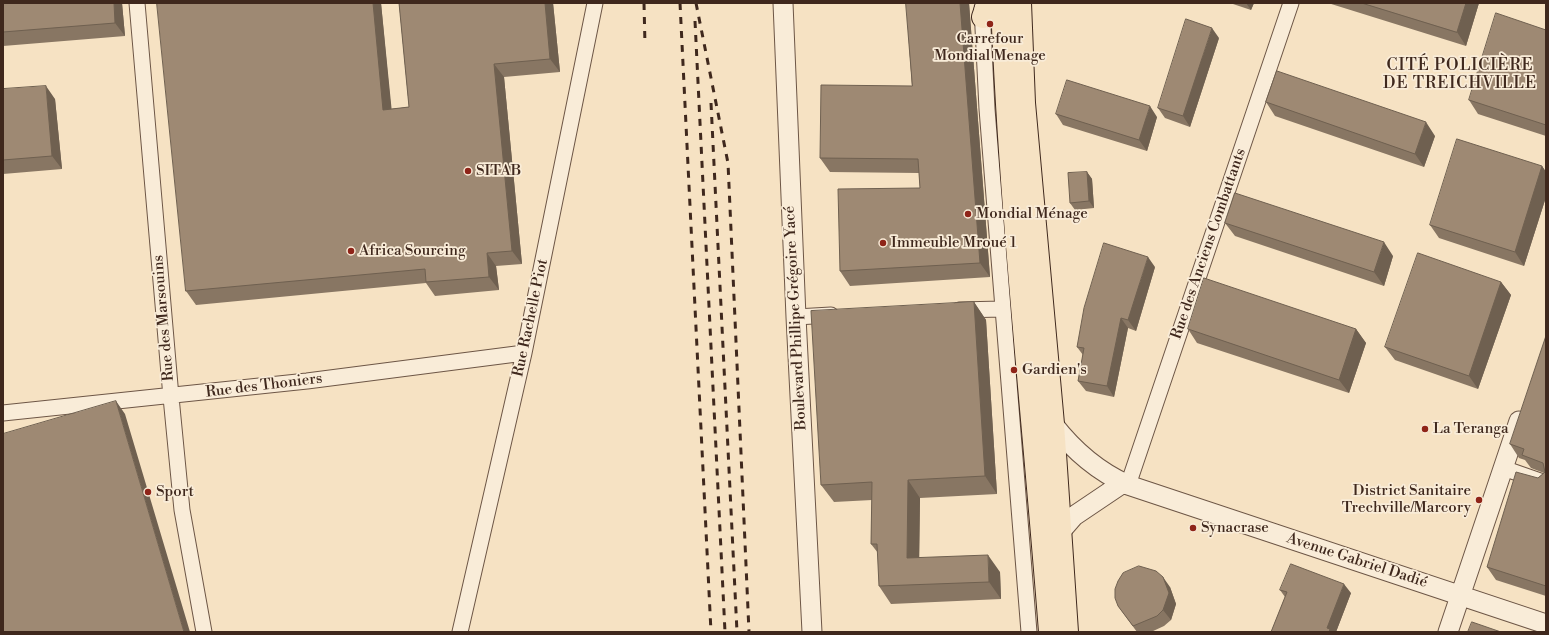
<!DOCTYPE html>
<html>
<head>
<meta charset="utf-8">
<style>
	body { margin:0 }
	#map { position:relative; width:1549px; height:635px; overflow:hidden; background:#f6e2c3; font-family:"Libre Bodoni",serif }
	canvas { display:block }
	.frame { position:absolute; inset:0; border:4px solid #3f281d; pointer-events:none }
</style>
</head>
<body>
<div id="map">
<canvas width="1549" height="635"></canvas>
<div class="frame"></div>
</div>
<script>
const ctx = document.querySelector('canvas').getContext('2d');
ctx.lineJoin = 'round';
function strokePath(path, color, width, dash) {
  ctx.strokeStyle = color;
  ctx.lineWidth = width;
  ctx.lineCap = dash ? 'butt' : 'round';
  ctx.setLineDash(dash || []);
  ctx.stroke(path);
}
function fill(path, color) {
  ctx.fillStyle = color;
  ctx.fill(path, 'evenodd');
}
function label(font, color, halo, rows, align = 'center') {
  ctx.font = font + ' "Libre Bodoni",serif';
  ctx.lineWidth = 3.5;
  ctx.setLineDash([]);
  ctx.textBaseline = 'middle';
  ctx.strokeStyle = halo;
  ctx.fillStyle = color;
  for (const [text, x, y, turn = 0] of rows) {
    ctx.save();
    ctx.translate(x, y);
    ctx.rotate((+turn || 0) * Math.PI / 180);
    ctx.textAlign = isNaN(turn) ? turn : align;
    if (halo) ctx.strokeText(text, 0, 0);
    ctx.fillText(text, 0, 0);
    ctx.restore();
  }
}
const minor = new Path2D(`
	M137,3L171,397L182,510L204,632
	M982,8L987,109L1029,632
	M959,310L1002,309
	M796,317L831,315
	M3,413L307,381L524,353
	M1503,468L1546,483
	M1128,485L1291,3
	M460,632L524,353L595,3`);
const tertiary = new Path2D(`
	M783,3L796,317L812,632
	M1053,424C1073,450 1097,471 1128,485L1546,624
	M1061,531L1074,516L1123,483
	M1448,632L1519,421`);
const primary = new Path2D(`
	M1002,3C1010,213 1034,422 1050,632
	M1020,3L1024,103L1053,424L1067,632
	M983,17L988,3`);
const rail = new Path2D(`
	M644,3L645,45
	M680,3L711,632
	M696,3L728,163L749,632
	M695,21L725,632
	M711,103L737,632`);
const wall = new Path2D(`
	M3,3H122L125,36L3,46Z
	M157,3H381L391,109L409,107L399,3H553L560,72L504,77L522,264L496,266L499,290L435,296L426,283L196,305L186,291Z
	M906,3H969L990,277L850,286L840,271L920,188L919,173L830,172L820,158L912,86Z
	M1230,3H1254L1251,10Z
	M1328,3H1479L1466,46Z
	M1546,30V136L1478,114L1469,100Z
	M1219,38L1190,127L1165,118L1158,108Z
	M3,89L55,99L62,169L3,174Z
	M1266,102L1435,136L1424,167L1275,116Z
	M1056,114L1157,117L1147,151L1063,125Z
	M1542,166L1546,172V197L1524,266L1439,238L1430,225Z
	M1087,172L1092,179L1094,208L1075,210L1070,203Z
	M1225,223L1393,256L1384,286L1235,236Z
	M1155,267L1136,331L1128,328L1114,397L1086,391L1078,381L1083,355L1077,347Z
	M1501,282L1511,295L1478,389L1395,360L1385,347Z
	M974,302L986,320L997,494L920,498L919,557L1000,572L1001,599L891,604L879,586L878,553L871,544L872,500L834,502L821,485Z
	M1188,329H1356L1366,343L1349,393L1197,343Z
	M1546,336V596L1496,580L1487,567L1538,478L1544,473L1531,468L1525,460L1519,458L1510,444Z
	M1170,587L1176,604L1171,620L1164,626L1151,632H1137L1118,606Z
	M1280,590L1351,593L1336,632H1271L1285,597Z`);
const shadedWall = new Path2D(`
	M114,3H122L125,36L115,23Z
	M373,3H381L393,123L383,110Z
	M545,3H553L560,72L550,59Z
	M960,3H969L990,277L980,263Z
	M1246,3H1254L1251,10Z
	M1466,3H1479L1466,46L1457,32Z
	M1212,28L1219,38L1190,127L1183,116Z
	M494,64L504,77L522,264L512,251Z
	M46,86L55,99L62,169L52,156Z
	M1150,106L1157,117L1147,151L1139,140Z
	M1426,122L1435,136L1424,167L1415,154Z
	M1542,166L1546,172V197L1524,266L1515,252Z
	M1087,172L1092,179L1094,208L1089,201Z
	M1384,242L1393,256L1384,286L1374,272Z
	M487,253L496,266L499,290L489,277Z
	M1148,257L1155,267L1136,331L1128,320Z
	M1501,282L1511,295L1478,389L1469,376Z
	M974,302L986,320L997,494L985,476Z
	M1121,318L1128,328L1114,397L1107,386Z
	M1356,329L1366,343L1349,393L1339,380Z
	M116,401L125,414L190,632H184Z
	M908,480L920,498L919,575L907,558Z
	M988,555L1000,572L1001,599L989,582Z
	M1163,577L1170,587L1176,604L1171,620L1163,610Z
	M1344,584L1351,593L1336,632H1329L1327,628Z`);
const building = new Path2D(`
	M3,3H114L115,23L3,32Z
	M157,3H373L383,110L409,107L399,3H545L550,59L494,64L512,251L487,253L489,277L426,282L425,269L186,291Z
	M906,3H960L980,263L840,271L838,189L920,188L918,159L820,158L821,85L912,86Z
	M1362,3H1466L1457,32Z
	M1496,13L1546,30V125L1469,100Z
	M1186,19L1212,28L1183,116L1158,108Z
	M1277,71L1426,122L1415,154L1266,102Z
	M1067,80L1150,106L1139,140L1056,114Z
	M46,86L52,156L3,160V89Z
	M1457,139L1542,166L1515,252L1430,225Z
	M1087,172L1089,201L1070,203L1068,173Z
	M1235,193L1384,242L1374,272L1225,223Z
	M1104,243L1148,257L1128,320L1121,318L1107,386L1078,381L1084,348L1077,347L1084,308Z
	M1418,253L1501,282L1469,376L1385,347Z
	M1204,278L1356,329L1339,380L1188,329Z
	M974,302L985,476L908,480L907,558L988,555L989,582L879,586L877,544H871L872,482L821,485L811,311Z
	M1546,336V586L1487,567L1516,472L1538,478L1545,472L1543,463L1522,455L1524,449L1510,444Z
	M116,401L184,632H3V434Z
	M1291,564L1344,584L1327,628L1330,629L1329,632H1271L1287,592L1280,590Z
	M1139,566L1156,571L1163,577L1169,593L1163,610L1157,616L1133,626L1118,606L1115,598V589L1118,581L1123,573Z
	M1472,622L1501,632H1468Z`);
const markers = [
	[990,24,4,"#8f2418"],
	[468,171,4,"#8f2418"],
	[968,214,4,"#8f2418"],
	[883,243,4,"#8f2418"],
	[351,251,4,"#8f2418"],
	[1014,370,4,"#8f2418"],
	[1425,429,4,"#8f2418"],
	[148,492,4,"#8f2418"],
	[1479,500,4,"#8f2418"],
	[1193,528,4,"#8f2418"]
];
const poiNames = [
	["Carrefour",990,39,"center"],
	["Mondial Menage",990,56,"center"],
	["SITAB",476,171],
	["Mondial Ménage",976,214],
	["Immeuble Mroué 1",891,243],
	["Africa Sourcing",359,251],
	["Gardien's",1022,370],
	["La Teranga",1433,429],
	["District Sanitaire",1471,491,"right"],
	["Trechville/Marcory",1471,508,"right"],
	["Sport",156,492],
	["Synacrase",1201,528]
];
const streetNames = [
	["Rue des Anciens Combattants",1209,244,-71],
	["Rue des Marsouins",164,318,-95],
	["Rue Rachelle Piot",531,318,-78],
	["Boulevard Phillipe Grégoire Yacé",796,318,-93],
	["Rue des Thoniers",264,386,-7],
	["Avenue Gabriel Dadié",1357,561,18]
];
const neighbourhoodNames = [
	["CITÉ POLICIÈRE",1460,66],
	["DE TREICHVILLE",1460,84]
];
strokePath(minor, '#6d5646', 17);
strokePath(tertiary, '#6d5646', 21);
strokePath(primary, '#3f281d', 24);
strokePath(minor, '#f9ecd8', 15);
strokePath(tertiary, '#f9ecd8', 19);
strokePath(primary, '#f6e2c3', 22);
strokePath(rail, '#3f281d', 3, [7, 7]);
fill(wall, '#887663');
fill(shadedWall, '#6f6050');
fill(building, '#9e8973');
strokePath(building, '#6f6050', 1);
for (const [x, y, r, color] of markers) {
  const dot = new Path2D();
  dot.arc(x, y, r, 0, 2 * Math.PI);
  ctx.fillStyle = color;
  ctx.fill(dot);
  strokePath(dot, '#f9ecd8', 1.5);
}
label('15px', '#3f281d', '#f9ecd8', poiNames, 'left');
label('15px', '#3f281d', '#f9ecd8', streetNames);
ctx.letterSpacing = '1px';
label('16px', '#3f281d', '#f9ecd8', neighbourhoodNames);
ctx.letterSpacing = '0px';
</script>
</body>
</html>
